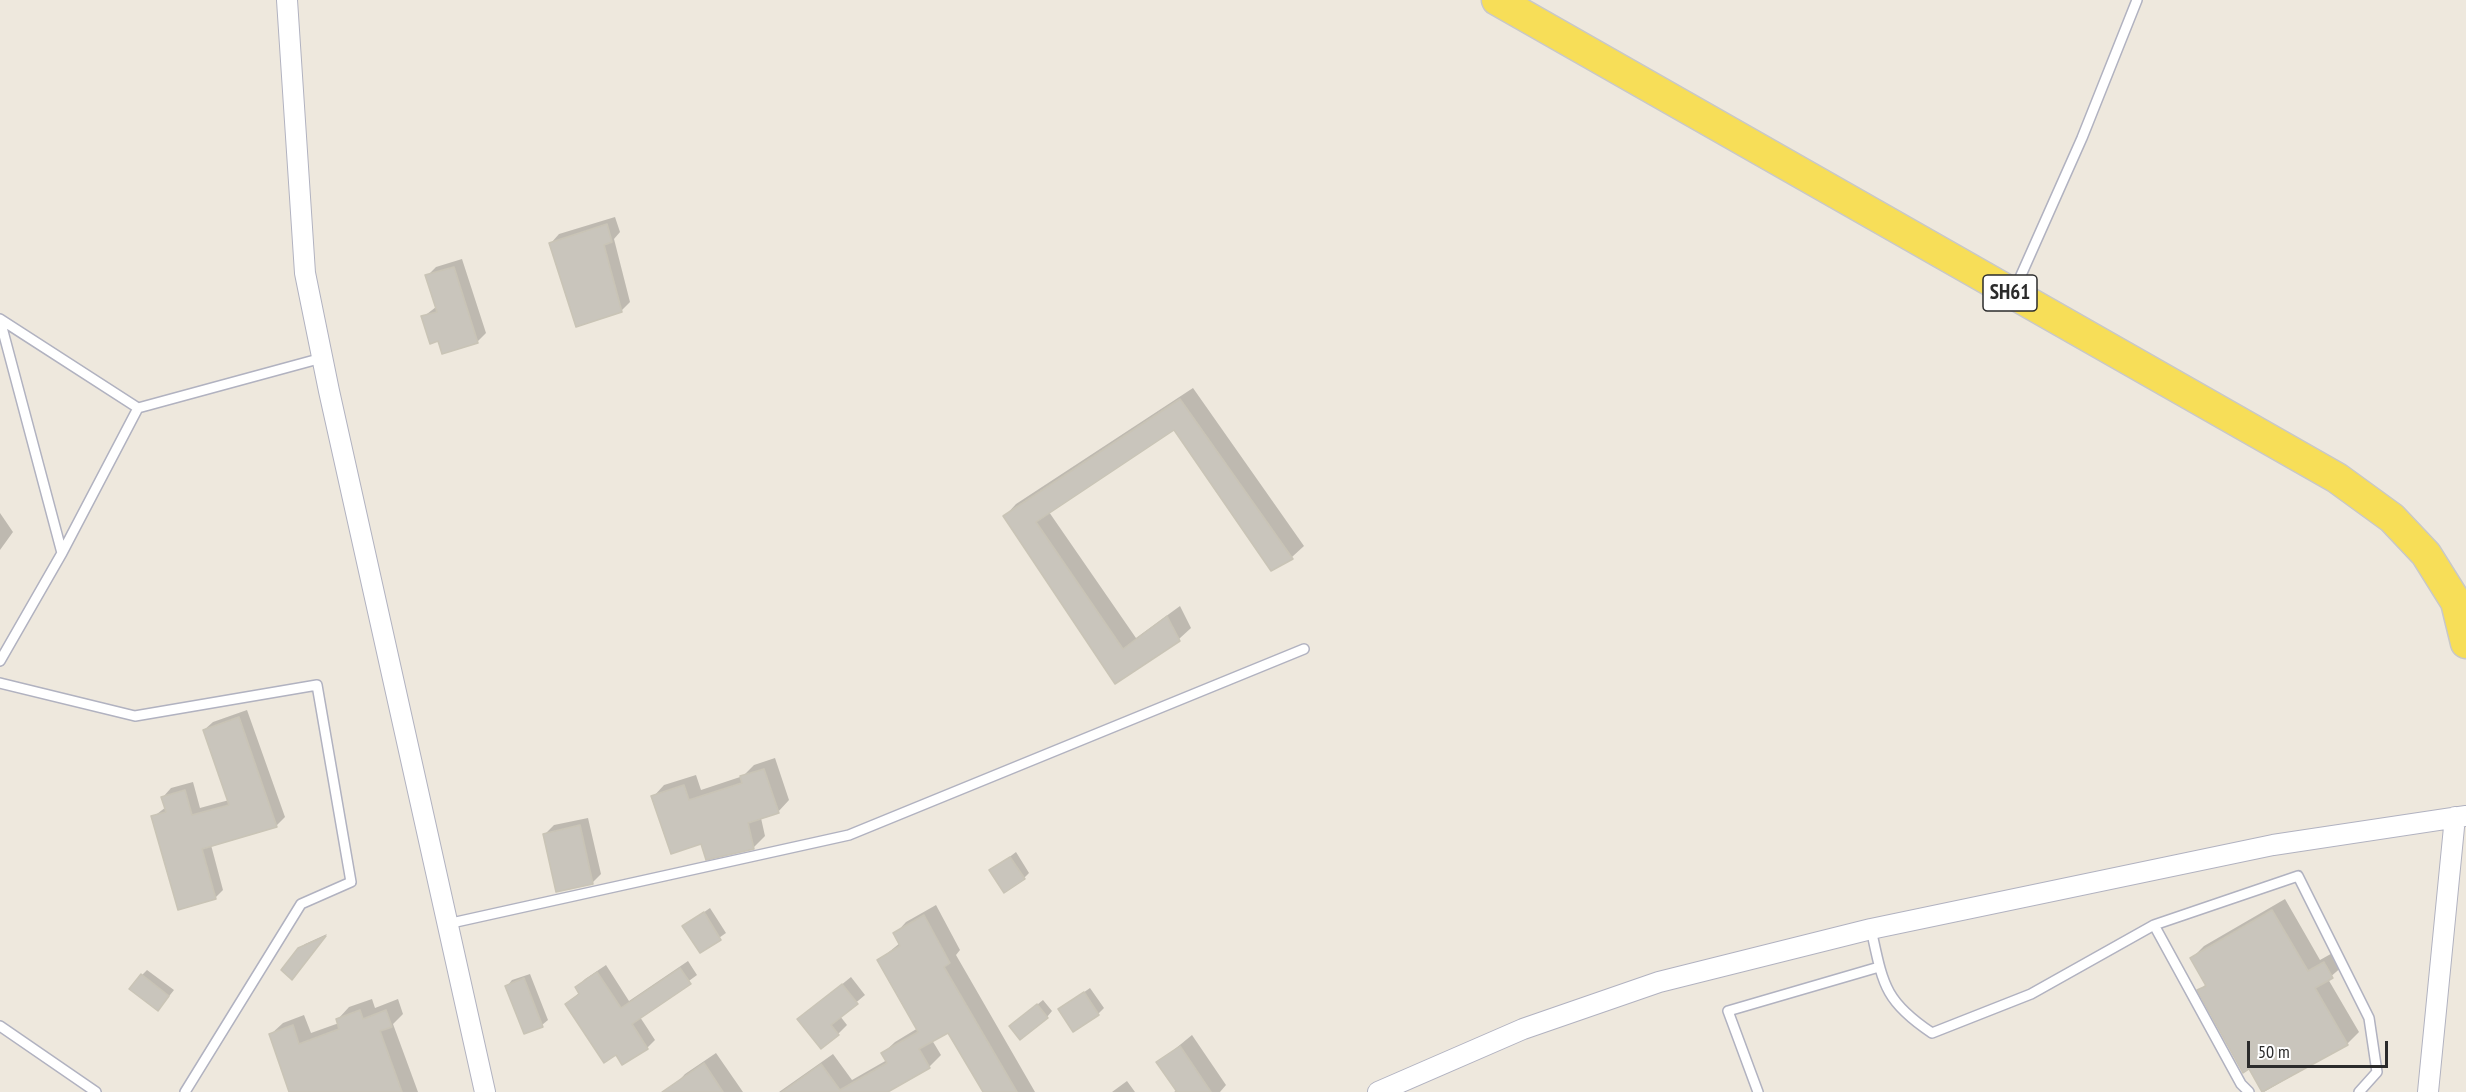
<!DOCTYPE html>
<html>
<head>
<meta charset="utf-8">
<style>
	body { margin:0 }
	#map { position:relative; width:2466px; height:1092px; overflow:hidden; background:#eee8dd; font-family:"PT Sans Narrow",sans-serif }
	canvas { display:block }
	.scale { position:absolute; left:2247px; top:1041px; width:141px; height:27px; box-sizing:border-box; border:3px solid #2b2b2b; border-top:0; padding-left:8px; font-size:18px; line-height:21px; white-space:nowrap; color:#2b2b2b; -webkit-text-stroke:4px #fff; paint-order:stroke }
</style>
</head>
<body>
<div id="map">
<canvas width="2466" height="1092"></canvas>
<div class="scale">50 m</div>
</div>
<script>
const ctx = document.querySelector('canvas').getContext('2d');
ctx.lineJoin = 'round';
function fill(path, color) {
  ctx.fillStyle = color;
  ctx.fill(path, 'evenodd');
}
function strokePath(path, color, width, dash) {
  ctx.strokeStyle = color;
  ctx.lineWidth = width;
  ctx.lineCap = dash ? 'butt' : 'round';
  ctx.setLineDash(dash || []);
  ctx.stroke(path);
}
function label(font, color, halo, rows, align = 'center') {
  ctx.font = font + ' "PT Sans Narrow",sans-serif';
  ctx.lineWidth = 5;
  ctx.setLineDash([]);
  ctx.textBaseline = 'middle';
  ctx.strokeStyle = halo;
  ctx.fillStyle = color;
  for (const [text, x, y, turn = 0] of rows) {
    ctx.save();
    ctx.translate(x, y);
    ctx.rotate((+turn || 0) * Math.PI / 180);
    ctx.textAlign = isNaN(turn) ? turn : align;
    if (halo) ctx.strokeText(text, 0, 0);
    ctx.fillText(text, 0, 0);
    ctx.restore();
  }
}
const shadow = new Path2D(`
	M615,217L620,232L614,239L630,302L621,311L551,243L559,234Z
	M462,259L486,333L477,342L439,339L423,317L436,307L427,276L436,267Z
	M1193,388L1304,546L1292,557L1271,569L1175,428L1049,512L1136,638L1180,606L1191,628L1179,639L1116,682L1005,516L1016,504Z
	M0,513L13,532L0,550Z
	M247,710L285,817L276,826L211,845L223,890L215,898L153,817L166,807L163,797L171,788L193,782L200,808L229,800L204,730L213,722Z
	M775,758L789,800L778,812L761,818L765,836L753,848L702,842L653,797L664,785L696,775L701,790L743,776L754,765Z
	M588,818L601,874L592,883L545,834L554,825Z
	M1016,852L1029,873L1024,878L991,871Z
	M2285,899L2320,960L2336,951L2344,965L2328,979L2359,1032L2347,1044L2264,1092L2199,991L2206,984L2192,958L2204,946Z
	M936,905L960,950L956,955L1035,1092H984L949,1031L932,1040L941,1055L929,1067L885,1092H779L833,1054L852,1080L887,1060L883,1053L895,1042L918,1028L879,960L900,943L895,934L906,922Z
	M710,908L726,933L700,951L684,926Z
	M327,934L297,973L299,949L305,944Z
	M688,961L697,975L640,1017L655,1040L647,1048L616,1053L567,1004L580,992L577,987L585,979L606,965L629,1001Z
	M147,970L174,990L163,1004L142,975Z
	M530,974L548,1020L542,1025L507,986L512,980Z
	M851,977L865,995L840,1016L847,1025L838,1034L799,1019Z
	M1090,988L1104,1008L1098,1014L1060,1009Z
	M372,999L375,1008L398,999L403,1014L393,1024L418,1092H292L271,1034L283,1023L304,1015L311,1033L339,1023L338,1019L349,1007Z
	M1043,1000L1052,1011L1047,1017L1017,1021Z
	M1192,1035L1226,1085L1220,1092H1174L1177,1090L1158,1063Z
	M716,1053L743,1092H678L674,1086L685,1074Z
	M1127,1081L1135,1092H1112Z`);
const building = new Path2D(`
	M607,224L612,242L604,245L622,312L576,327L549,243Z
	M454,267L478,343L442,354L438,341L430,344L421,316L437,312L425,275Z
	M1180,399L1293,559L1271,571L1174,430L1036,522L1123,649L1167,616L1180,641L1115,684L1003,516Z
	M239,717L277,827L202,849L216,899L178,910L151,816L166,812L161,797L185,790L192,815L229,805L203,730Z
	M764,769L779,813L748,823L754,849L706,860L701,844L671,854L651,796L684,785L689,800L742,783L740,776Z
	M580,825L593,884L556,892L543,834Z
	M1010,857L1025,879L1004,893L989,870Z
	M2272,910L2308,971L2324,962L2333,978L2315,988L2348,1045L2262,1092L2249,1069L2243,1073L2197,990L2206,986L2190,958Z
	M704,912L721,940L700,953L682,926Z
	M924,915L950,963L944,967L1017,1092H983L948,1033L919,1049L930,1068L888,1092H782L821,1064L840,1090L887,1063L881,1053L918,1032L877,960L900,946L893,933Z
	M326,936L292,980L281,970L298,948Z
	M680,968L691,984L632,1024L648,1049L622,1065L616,1055L604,1063L565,1004L579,994L575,987L597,972L621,1008Z
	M141,974L169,996L158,1011L129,989Z
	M524,978L543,1027L524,1034L505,986Z
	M842,984L858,1004L831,1025L839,1035L821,1049L797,1019Z
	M1084,992L1099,1015L1073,1032L1058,1009Z
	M1037,1004L1048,1018L1020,1040L1009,1026Z
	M360,1010L363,1019L386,1010L392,1027L380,1031L402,1092H289L269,1034L293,1025L299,1044L339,1029L336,1019Z
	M1180,1046L1211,1092H1177L1156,1062Z
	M704,1063L723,1092H662Z`);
const service = new Path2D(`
	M2014,291L2082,138L2137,0
	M0,319L138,408
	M0,320L62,553
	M0,661L62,553L138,408L322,358
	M0,683L135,716L317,685L351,882L301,904L185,1092
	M447,924L849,835L1304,649
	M2154,925L2298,876L2369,1018L2377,1072L2359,1092
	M1871,929C1883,984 1884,1001 1932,1033L2031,994L2154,925L2241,1084L2249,1092
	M0,1026L96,1092
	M1758,1092L1728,1011L1879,967`);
const minor = new Path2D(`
	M287,0L305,273L329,391L485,1092
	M1378,1092L1523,1029L1659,982L1871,929L2273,845L2466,816
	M2428,1092L2455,817`);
const primary = new Path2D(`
	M1497,0L2337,478L2392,518L2426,554L2456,602L2466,643`);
const shields = [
	[2010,293,54]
];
const shieldNames = [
	["SH61",2010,293]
];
fill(shadow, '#0003');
fill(building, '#c9c5bc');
strokePath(building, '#c9c4b6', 1.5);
strokePath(service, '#b1b2c0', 12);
strokePath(minor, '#b1b2c0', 22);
strokePath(primary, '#c8c8c8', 33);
strokePath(service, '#fff', 9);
strokePath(minor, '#fff', 20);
strokePath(primary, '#f7de58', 30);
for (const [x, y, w] of shields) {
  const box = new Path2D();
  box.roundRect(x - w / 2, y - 18, w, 36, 4.5);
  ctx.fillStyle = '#fff';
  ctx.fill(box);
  strokePath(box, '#2b2b2b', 1.5);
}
label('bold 21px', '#2b2b2b', null, shieldNames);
</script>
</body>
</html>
